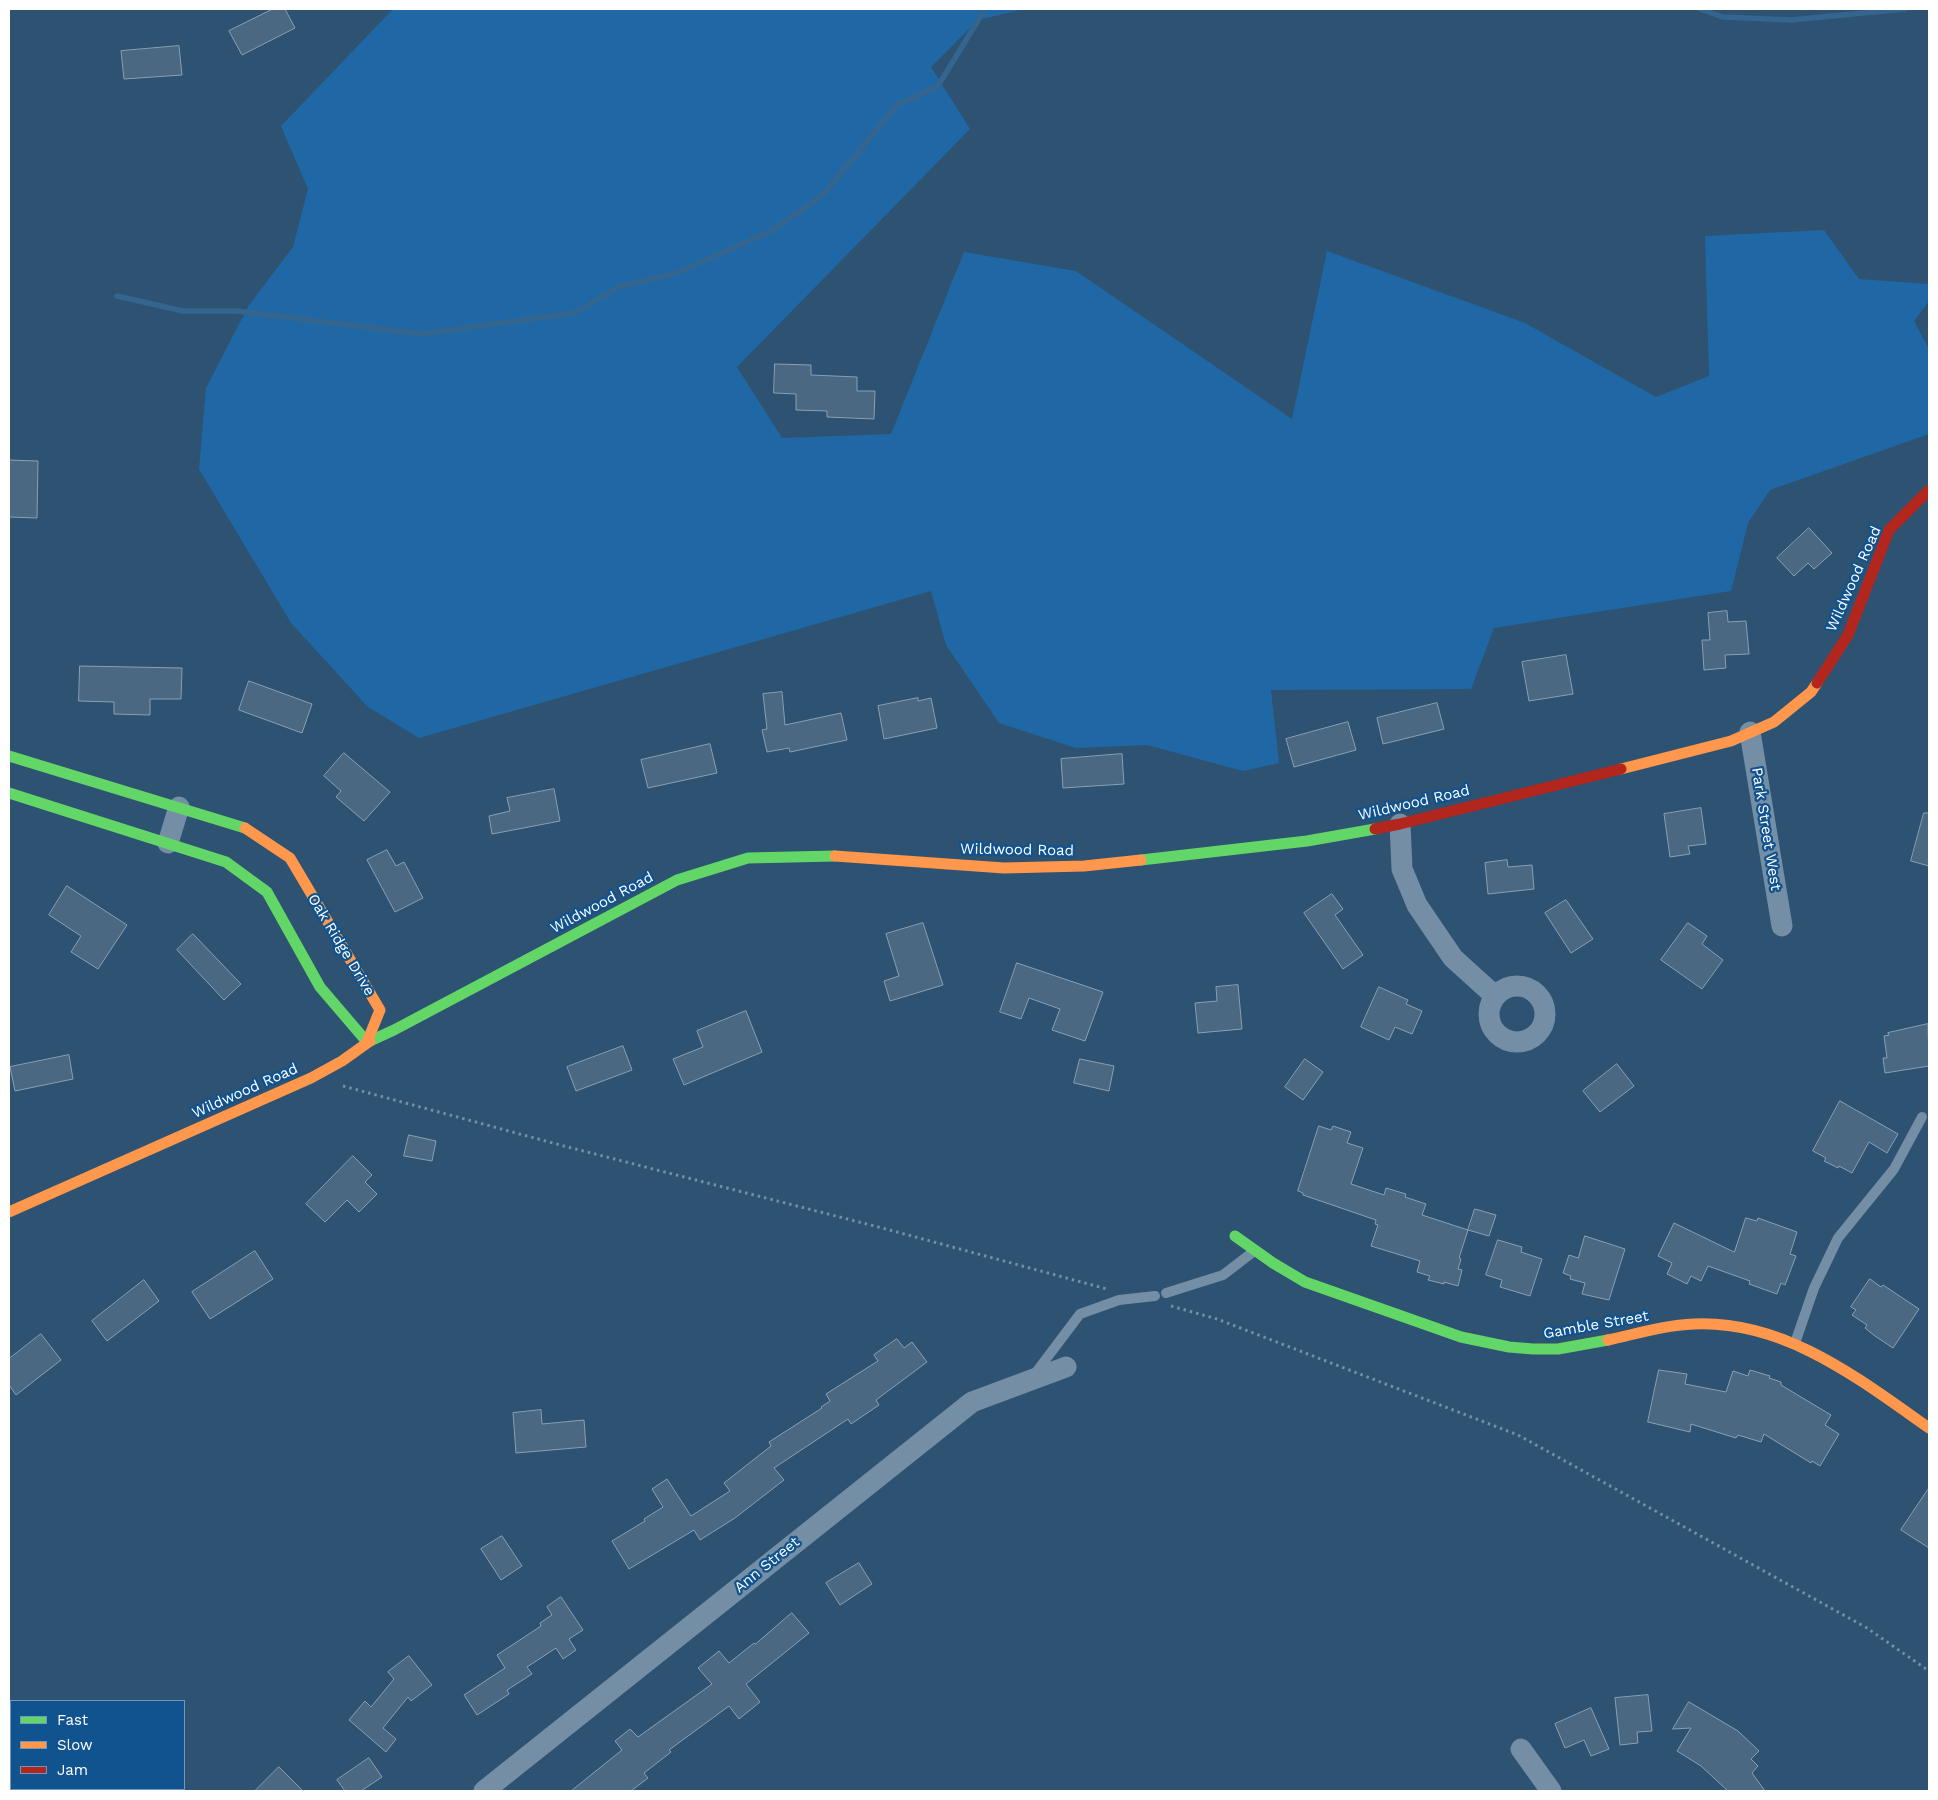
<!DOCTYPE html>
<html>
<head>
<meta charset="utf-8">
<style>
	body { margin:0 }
	#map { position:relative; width:1938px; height:1800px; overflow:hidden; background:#2d5272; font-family:"Work Sans",sans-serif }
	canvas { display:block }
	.frame { position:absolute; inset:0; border:10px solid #fff; pointer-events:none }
	.legend { position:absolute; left:10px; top:1700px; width:175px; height:90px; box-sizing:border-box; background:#10538f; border:1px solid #7098bc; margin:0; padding:6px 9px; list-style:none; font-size:15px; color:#fff }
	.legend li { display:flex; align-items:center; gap:10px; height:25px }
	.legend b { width:25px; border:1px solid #7098bc }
</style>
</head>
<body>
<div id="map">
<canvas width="1938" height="1800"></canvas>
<div class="frame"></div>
<ul class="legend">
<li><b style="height:6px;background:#63d668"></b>Fast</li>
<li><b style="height:6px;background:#ff974d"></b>Slow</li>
<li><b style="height:6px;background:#b3261e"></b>Jam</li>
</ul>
</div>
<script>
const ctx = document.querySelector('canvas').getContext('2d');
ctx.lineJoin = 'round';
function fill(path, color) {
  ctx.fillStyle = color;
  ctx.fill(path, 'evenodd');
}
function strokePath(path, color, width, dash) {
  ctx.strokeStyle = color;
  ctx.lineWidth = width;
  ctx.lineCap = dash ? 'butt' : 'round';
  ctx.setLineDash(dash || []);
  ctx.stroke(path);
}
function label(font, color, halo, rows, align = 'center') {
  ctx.font = font + ' "Work Sans",sans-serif';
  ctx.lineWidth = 4.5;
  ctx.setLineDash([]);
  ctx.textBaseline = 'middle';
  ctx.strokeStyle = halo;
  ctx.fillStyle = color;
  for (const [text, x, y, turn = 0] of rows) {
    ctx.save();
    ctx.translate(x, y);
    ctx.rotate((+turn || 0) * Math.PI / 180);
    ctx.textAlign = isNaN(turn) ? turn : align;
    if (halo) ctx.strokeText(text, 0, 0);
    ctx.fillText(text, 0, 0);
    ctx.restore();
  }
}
const green = new Path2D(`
	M393,9H1024L978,20L931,67L970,129L737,367L782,438L891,434L964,252L1076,271L1292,419L1327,251L1525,323L1656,397L1709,376L1705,236L1824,230L1859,279L1929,284V301L1914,321L1929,349V434L1770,490L1748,523L1731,591L1494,628L1471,689L1271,690L1279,763L1243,771L1147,745L1076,748L999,723L946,645L931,591L419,738L368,707L291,623L199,469L206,388L249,305L293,247L308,189L281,126Z`);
const stream = new Path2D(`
	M1700,9L1723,17L1791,20L1905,9
	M117,296L183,311H237L421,334L575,313L618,287L679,272L771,231L822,196L896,106L938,86L985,9`);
const building = new Path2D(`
	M273,9H285L295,28L242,55L229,31Z
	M179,46L182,75L124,79L121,51Z
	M775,364L811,365V375L857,377V391H875L874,419L827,417V411L796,410V394L774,393Z
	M9,460L38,461L37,518L9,517Z
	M1809,528L1832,553L1814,569L1808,563L1794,576L1777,558Z
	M1727,611L1728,622L1746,621L1749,654L1725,655L1726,668L1704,670L1702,640H1710L1708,613Z
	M1566,655L1573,694L1529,701L1522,662Z
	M80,666L182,668L181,699H150V715L114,714V702L79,701Z
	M249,681L312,704L302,733L239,710Z
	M782,692L785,725L841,713L847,740L790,752L789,748L767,752L762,730L767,729L763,694Z
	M918,698V701L931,698L937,728L884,739L878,706Z
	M1437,703L1444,729L1383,744L1377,718Z
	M1348,722L1356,750L1294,767L1286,739Z
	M710,744L717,773L648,788L641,760Z
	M344,753L390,792L364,821L336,797L341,791L324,776Z
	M1122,754L1124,784L1063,788L1061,759Z
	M554,789L560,821L492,834L489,816L510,811L507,798Z
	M1701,808L1706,844L1688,846L1690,854L1670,857L1664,814Z
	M1924,813H1929V866L1911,861Z
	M387,850L396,866L404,862L423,898L395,912L367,860Z
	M1507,860L1508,867L1532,865L1534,889L1488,894L1485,863Z
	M67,886L127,925L98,969L71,952L81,936L49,915Z
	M1332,894L1343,909L1335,915L1363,955L1343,969L1304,913Z
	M1566,900L1593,939L1571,953L1545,913Z
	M923,923L943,985L890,1001L884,981L899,976L886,934Z
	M1688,923L1707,936L1702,944L1723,960L1702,989L1661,960Z
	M193,934L241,984L224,1000L177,950Z
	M1017,963L1103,992L1085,1041L1052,1030L1060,1009L1029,998L1021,1019L1000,1012Z
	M1238,985L1242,1029L1198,1033L1195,1003L1217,1001L1216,987Z
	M1379,987L1408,1000L1406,1004L1422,1011L1412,1034L1395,1027L1389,1040L1361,1027Z
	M746,1011L762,1052L684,1085L673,1059L703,1047L697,1031Z
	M1928,1024L1929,1066L1885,1073L1883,1058H1887L1884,1036L1889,1035L1888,1033Z
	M623,1046L632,1070L576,1091L567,1067Z
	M69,1055L73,1079L15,1091L10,1067Z
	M1080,1059L1114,1066L1109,1091L1074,1083Z
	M1305,1059L1323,1072L1303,1100L1285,1087Z
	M1617,1064L1634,1086L1600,1112L1583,1091Z
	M1840,1101L1898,1134L1887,1153L1869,1142L1852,1173L1839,1166L1838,1168L1824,1161L1826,1158L1813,1151Z
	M1319,1126L1331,1130L1333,1126L1351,1132L1347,1143L1363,1148L1351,1184L1384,1195L1386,1188L1406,1194L1405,1197L1426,1204L1422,1215L1468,1230L1459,1258L1461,1259L1458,1269L1462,1270L1458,1286L1444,1282V1284L1428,1280L1430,1276L1417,1272L1420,1261L1371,1246L1378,1225L1375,1224L1376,1220L1303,1195V1193L1298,1191Z
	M409,1135L436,1141L432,1161L404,1156Z
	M353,1156L372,1175L365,1182L377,1194L359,1212L347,1200L325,1222L306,1204Z
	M1475,1209L1496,1215L1489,1236L1468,1230Z
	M1746,1218L1757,1221L1758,1218L1797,1232L1790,1254L1796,1256L1785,1285L1781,1283L1777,1294L1749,1284L1750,1281L1708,1266L1701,1281L1691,1276L1687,1284L1667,1274L1672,1263L1658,1256L1674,1223L1734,1252Z
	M1585,1236L1625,1249L1609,1300L1582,1294L1585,1283L1570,1279L1571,1276L1563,1273L1569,1255L1578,1258Z
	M1498,1240L1522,1247L1521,1252L1542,1259L1530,1296L1500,1287L1502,1280L1486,1275Z
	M255,1251L273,1279L210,1319L192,1292Z
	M1870,1279L1881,1287L1883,1285L1919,1309L1893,1348L1875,1336L1865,1328L1867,1325L1852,1315L1856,1310L1851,1307Z
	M144,1280L159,1301L107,1341L92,1321Z
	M41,1334L61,1360L16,1395L9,1385V1359Z
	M897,1339L904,1348L912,1342L927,1362L876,1400L879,1405L851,1424L848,1419L774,1468L784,1480L735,1518L700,1540L694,1530L629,1569L612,1541L645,1521L644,1519L663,1507L652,1489L667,1479L691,1516L730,1491L724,1483L771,1446L769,1442L822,1408L821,1407L830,1401L826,1394L878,1361L874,1355Z
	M1659,1370L1687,1374L1685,1384L1726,1392L1733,1371L1748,1376L1750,1370L1770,1376L1769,1378L1781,1382V1385L1831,1415L1825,1425L1839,1434L1820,1466L1812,1461L1811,1463L1764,1434L1761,1442L1738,1435L1736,1438L1691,1424L1690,1432L1648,1422Z
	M541,1410L542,1424L584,1420L586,1447L516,1453L513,1413Z
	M1929,1488V1548L1901,1530Z
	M502,1536L522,1566L501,1580L481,1549Z
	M859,1563L872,1584L840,1605L826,1583Z
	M561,1597L583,1630L569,1639L576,1650L563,1659L556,1648L527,1667L532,1674L507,1690L509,1694L477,1715L464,1695L505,1668L497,1655L541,1626L540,1623L552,1615L547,1607Z
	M792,1613L809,1633L746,1684L760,1702L739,1719L729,1706L669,1750L671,1752L644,1773L648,1778L631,1791H571L622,1750L615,1741L630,1729L638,1737L712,1684L698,1668L719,1651L729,1663L754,1643L755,1644Z
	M409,1656L432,1685L411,1701L408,1697L383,1728L396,1739L386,1752L349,1720L365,1701L371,1707L394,1679L388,1672Z
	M1648,1695L1652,1731L1637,1732L1638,1743L1620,1745L1615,1698Z
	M1689,1702L1738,1731L1759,1751L1751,1759L1758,1766L1752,1773L1765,1791H1728L1701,1766L1677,1751L1691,1728L1673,1729Z
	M1591,1708L1609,1749L1591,1756L1584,1740L1565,1748L1555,1724Z
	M369,1758L382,1777L361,1791H345L337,1780Z
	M279,1767L303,1791H255Z`);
const path = new Path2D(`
	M343,1086L564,1146L886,1229L1107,1289
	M1171,1306L1217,1319L1518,1435L1867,1628L1929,1671`);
const lane = new Path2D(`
	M1166,1293L1223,1275L1253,1252
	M1795,1343L1814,1288L1838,1238L1894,1169L1922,1117
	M1034,1375L1080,1314L1119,1300L1155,1296`);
const street = new Path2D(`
	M1750,732L1782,926
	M1400,824L1402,869L1417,905L1453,958L1495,996
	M168,843L179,807
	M1489 1014a28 28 0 1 1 56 0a28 28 0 1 1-56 0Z
	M1521,1749L1551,1791
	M484,1791L972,1402L1066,1367`);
const fast = new Path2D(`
	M9,756L245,828
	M9,793L226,862L267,892L320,987L367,1042
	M1141,860L1307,841L1375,829
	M370,1041L394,1030L677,880L748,858L835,856
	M1235,1236L1273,1263L1305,1282L1461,1337L1509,1347L1533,1349H1558L1608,1340`);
const slow = new Path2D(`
	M1621,769L1731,741L1774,722L1811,692L1817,683
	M245,828L290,858L380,1010L367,1042
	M835,856L1004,868L1084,866L1141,860
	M9,1212L311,1078L342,1061L370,1041
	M1608,1340C1636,1334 1665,1325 1694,1324C1785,1320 1859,1379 1929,1428`);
const jam = new Path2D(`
	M1817,683L1848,635L1889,530L1929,490
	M1375,829L1400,824L1621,769`);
const streetNames = [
	["Wildwood Road",1854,579,-66],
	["Wildwood Road",1414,803,-13],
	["Park Street West",1766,829,81],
	["Wildwood Road",1017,850,1],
	["Wildwood Road",602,903,-28],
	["Oak Ridge Drive",341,945,59],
	["Wildwood Road",245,1091,-24],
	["Gamble Street",1596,1325,-10],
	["Ann Street",767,1565,-39]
];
fill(green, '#2068a5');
strokePath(stream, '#33658f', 5.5);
fill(building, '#4a6882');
strokePath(building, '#89a0b4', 1);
strokePath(path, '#748ea5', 3, [2.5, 4]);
strokePath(lane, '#748ea5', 10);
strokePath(street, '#748ea5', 21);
strokePath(fast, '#63d668', 11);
strokePath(slow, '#ff974d', 11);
strokePath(jam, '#b3261e', 11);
label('15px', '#fff', '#10538f', streetNames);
</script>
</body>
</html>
